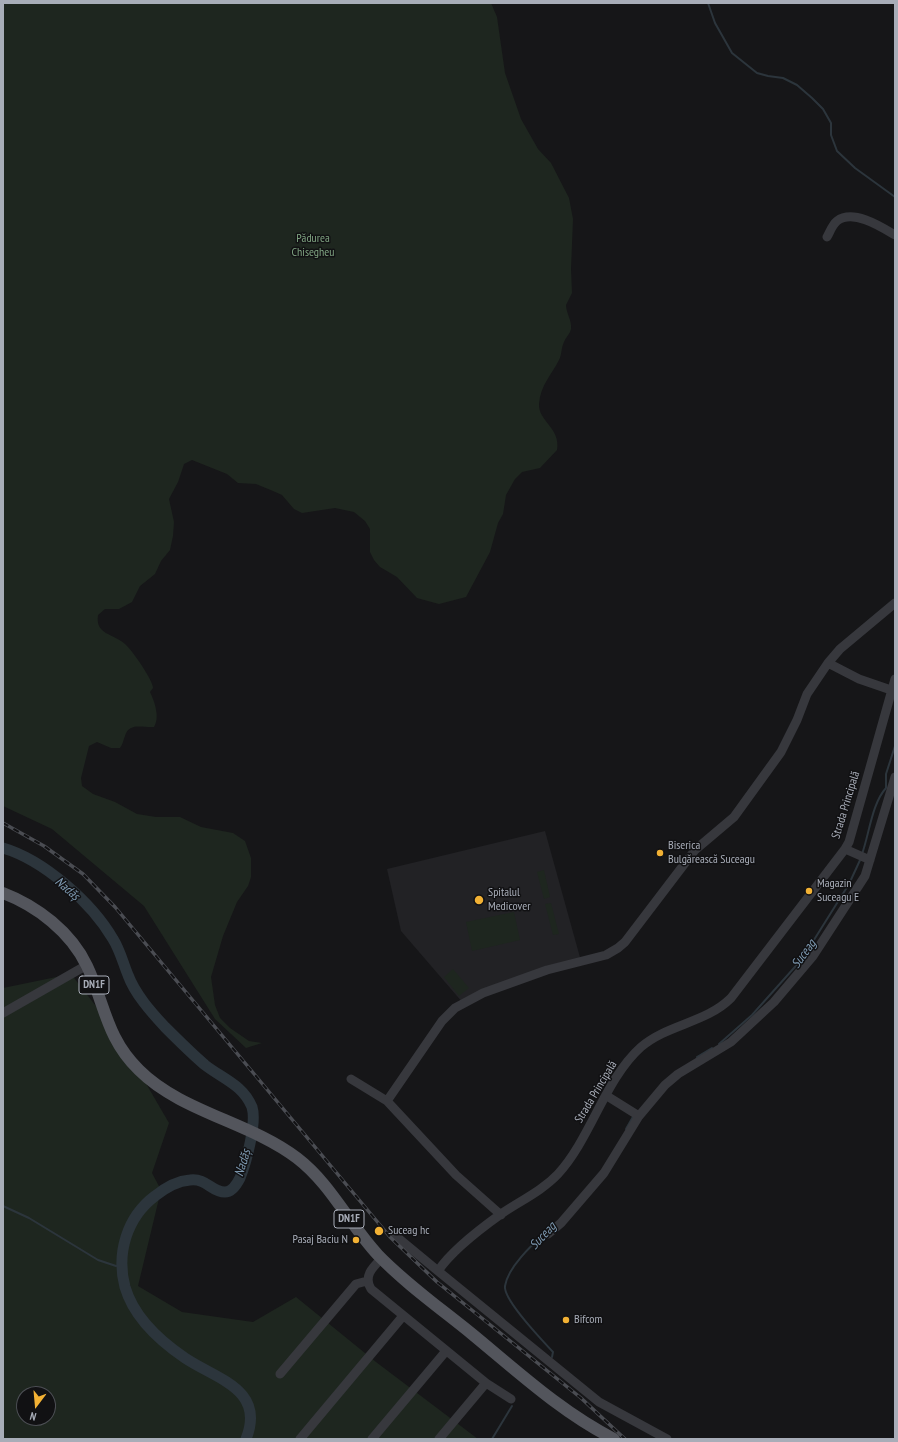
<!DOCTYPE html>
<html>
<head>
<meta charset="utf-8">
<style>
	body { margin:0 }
	#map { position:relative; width:898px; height:1442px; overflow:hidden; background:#161618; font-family:"PT Sans Narrow",sans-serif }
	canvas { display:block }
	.frame { position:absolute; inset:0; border:4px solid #a8adb8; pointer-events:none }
	.north { position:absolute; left:16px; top:1386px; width:40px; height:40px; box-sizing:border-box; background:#111113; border:1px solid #4d4f55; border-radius:50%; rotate:196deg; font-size:11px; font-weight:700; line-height:16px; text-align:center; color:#a8adb8 }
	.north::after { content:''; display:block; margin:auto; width:14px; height:18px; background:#f2b134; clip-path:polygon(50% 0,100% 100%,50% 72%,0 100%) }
</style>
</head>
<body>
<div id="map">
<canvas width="898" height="1442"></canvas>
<div class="frame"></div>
<div class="north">N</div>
</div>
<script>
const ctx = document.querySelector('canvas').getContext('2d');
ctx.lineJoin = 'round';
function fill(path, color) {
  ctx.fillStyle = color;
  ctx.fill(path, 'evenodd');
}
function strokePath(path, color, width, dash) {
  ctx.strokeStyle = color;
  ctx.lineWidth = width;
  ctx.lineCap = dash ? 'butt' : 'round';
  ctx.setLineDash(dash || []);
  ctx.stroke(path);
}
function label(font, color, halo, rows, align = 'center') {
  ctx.font = font + ' "PT Sans Narrow",sans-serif';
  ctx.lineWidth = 3;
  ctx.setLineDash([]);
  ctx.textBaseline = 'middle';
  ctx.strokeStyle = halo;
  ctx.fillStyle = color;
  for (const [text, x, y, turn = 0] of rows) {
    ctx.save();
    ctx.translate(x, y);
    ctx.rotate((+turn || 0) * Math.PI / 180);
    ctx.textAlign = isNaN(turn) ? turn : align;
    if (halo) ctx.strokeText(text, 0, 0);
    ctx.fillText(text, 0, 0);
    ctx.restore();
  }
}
const built = new Path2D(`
	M545,831L581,961L463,1003L401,931L387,869Z`);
const green = new Path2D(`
	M3,3H491L497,17L505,73L521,119L538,149L551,163L569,198L573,219L571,269L572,293L566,305C566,313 572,320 571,329C570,334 566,337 564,342C561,348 562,354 559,360C552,374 540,386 539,404C538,421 561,428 557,450L540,468L522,472L515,479L506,495L503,514L498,523L490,552L466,597L439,604L417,598L397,577L380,567L374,560L370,552V529L365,521L354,512L335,508L302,513L294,509L282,495L273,491L256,484L238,483L227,474L192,460L184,464L178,482L169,499L174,522L173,536L170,550L161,561L155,574L140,586L132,602L119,609H105L98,615C95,635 113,633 125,644C132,650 153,680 153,688L150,692C155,702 160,718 154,727C143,728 129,722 125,736C123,741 123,744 120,748H111L97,742L89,746L81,778L82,786L93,794L115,802L137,814L156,817H180L201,827L233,833L245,841L251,858V877L248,886L237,902L223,936L211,977L215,1005L220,1018L230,1028L249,1041L262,1043L246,1048L215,1019L144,906L52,829L3,806Z
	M544,870L550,897L544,899L537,872Z
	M551,903L559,934L553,935L545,904Z
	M514,912L520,940L472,951L466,922Z
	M453,969L469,988L459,996L444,977Z
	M71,974L116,1032L169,1123L152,1173L161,1190L138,1286L182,1312L253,1322L296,1297L376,1362L478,1439H3V988ZM24,1394H48V1418H24Z`);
const stream = new Path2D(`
	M708,3L715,23L732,53L757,73L768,76L783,78L797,85L812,98L823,109L831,123V135L837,151L855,168L895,197
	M862,854C869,835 872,803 886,788V774L895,746
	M719,1044L752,1015L802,959L849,884L861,858
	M697,1057L712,1048
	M626,1129L634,1115
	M3,1206L29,1218L98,1260L116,1266L123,1264
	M545,1233C532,1245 508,1267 505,1286C503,1300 543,1341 553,1352L552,1357
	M492,1439L512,1406`);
const river = new Path2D(`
	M3,848C44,860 92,903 113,939C120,950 123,963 128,975C135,994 151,1012 165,1027C178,1040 191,1053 205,1065C223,1079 243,1085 252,1107C257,1123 246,1163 240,1178C237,1184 232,1192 225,1192C211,1192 207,1178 190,1180C177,1181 165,1188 155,1196C127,1217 116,1253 125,1287C134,1318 160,1341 185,1358C216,1379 266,1389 246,1439`);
const minor = new Path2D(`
	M827,237C830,232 832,225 837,221C853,209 880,226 895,235
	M828,663L859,679L891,690
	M845,849L870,860
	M3,1013L87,965
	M351,1079L387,1101L456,1175L501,1215
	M607,1096L639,1116
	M387,1101L442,1021L455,1008L483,993L547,970L606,955L618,948L625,942L695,850L734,817L781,752L797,720L807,694L828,663L840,649L895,603
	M392,1233L438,1271
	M548,1234L561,1223L604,1173L639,1116L665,1085L678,1074L731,1042L774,1002L813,956L865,876L895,777
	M382,1258C373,1267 363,1276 371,1289L486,1383L511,1399
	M280,1374L356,1284L367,1281
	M300,1439L403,1316
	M372,1439L446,1351
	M439,1439L486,1383
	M667,1439L599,1402L438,1271C452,1250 480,1229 501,1214C520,1201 542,1191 558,1174C591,1138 605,1079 641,1047C668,1024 706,1023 731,998L845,849L849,842L895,679`);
const major = new Path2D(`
	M3,893C37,906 71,932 87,966C105,1004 106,1038 139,1070C181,1112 250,1122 297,1158C331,1184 349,1224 378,1255C406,1284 440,1308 472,1334C517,1371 561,1412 614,1439`);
const rail = new Path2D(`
	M3,823L44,846L83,874L115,907L390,1237L437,1282L581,1398L625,1439`);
const markers = [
	[660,853,4,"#f2b134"],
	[809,891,4,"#f2b134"],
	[479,900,5,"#f2b134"],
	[379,1231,5,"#f2b134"],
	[356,1240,4,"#f2b134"],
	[566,1320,4,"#f2b134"]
];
const shields = [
	[94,985,30],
	[349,1219,30]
];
const shieldNames = [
	["DN1F",94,985],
	["DN1F",349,1219]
];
const parkNames = [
	["Pădurea",313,239],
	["Chisegheu",313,253]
];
const streetNames = [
	["Strada Principală",846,805,-73],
	["Strada Principală",596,1092,-59]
];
const poiNames = [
	["Biserica",668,846],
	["Bulgărească Suceagu",668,860],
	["Magazin",817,884],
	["Suceagu E",817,898],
	["Spitalul",488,893],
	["Medicover",488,907],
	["Suceag hc",388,1231],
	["Pasaj Baciu N",348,1240,"right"],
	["Bifcom",574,1320]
];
const waterNames = [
	["Nadăș",67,889,41],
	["Suceag",804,954,-54],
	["Nadăș",243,1163,-73],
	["Suceag",543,1236,-47]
];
fill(built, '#222225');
fill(green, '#1e261f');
strokePath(stream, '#2c353c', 2);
strokePath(river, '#2c353c', 11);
strokePath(minor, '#37383d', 9);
strokePath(major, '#53555c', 12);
strokePath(rail, '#4a4c52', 3.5);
strokePath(rail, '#111113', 2, [6]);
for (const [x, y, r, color] of markers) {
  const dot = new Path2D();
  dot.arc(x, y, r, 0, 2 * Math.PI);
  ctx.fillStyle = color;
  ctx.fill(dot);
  strokePath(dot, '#111113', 1.5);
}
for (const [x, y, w] of shields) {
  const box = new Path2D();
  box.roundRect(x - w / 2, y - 9, w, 18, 3);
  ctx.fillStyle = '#111113';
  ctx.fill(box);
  strokePath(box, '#a8adb8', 1);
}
label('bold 11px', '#a8adb8', null, shieldNames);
label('12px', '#7fa381', '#111113', parkNames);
label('12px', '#a8adb8', '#111113', streetNames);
label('12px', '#a8adb8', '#111113', poiNames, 'left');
label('italic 13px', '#7f9bb3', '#111113', waterNames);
</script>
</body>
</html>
